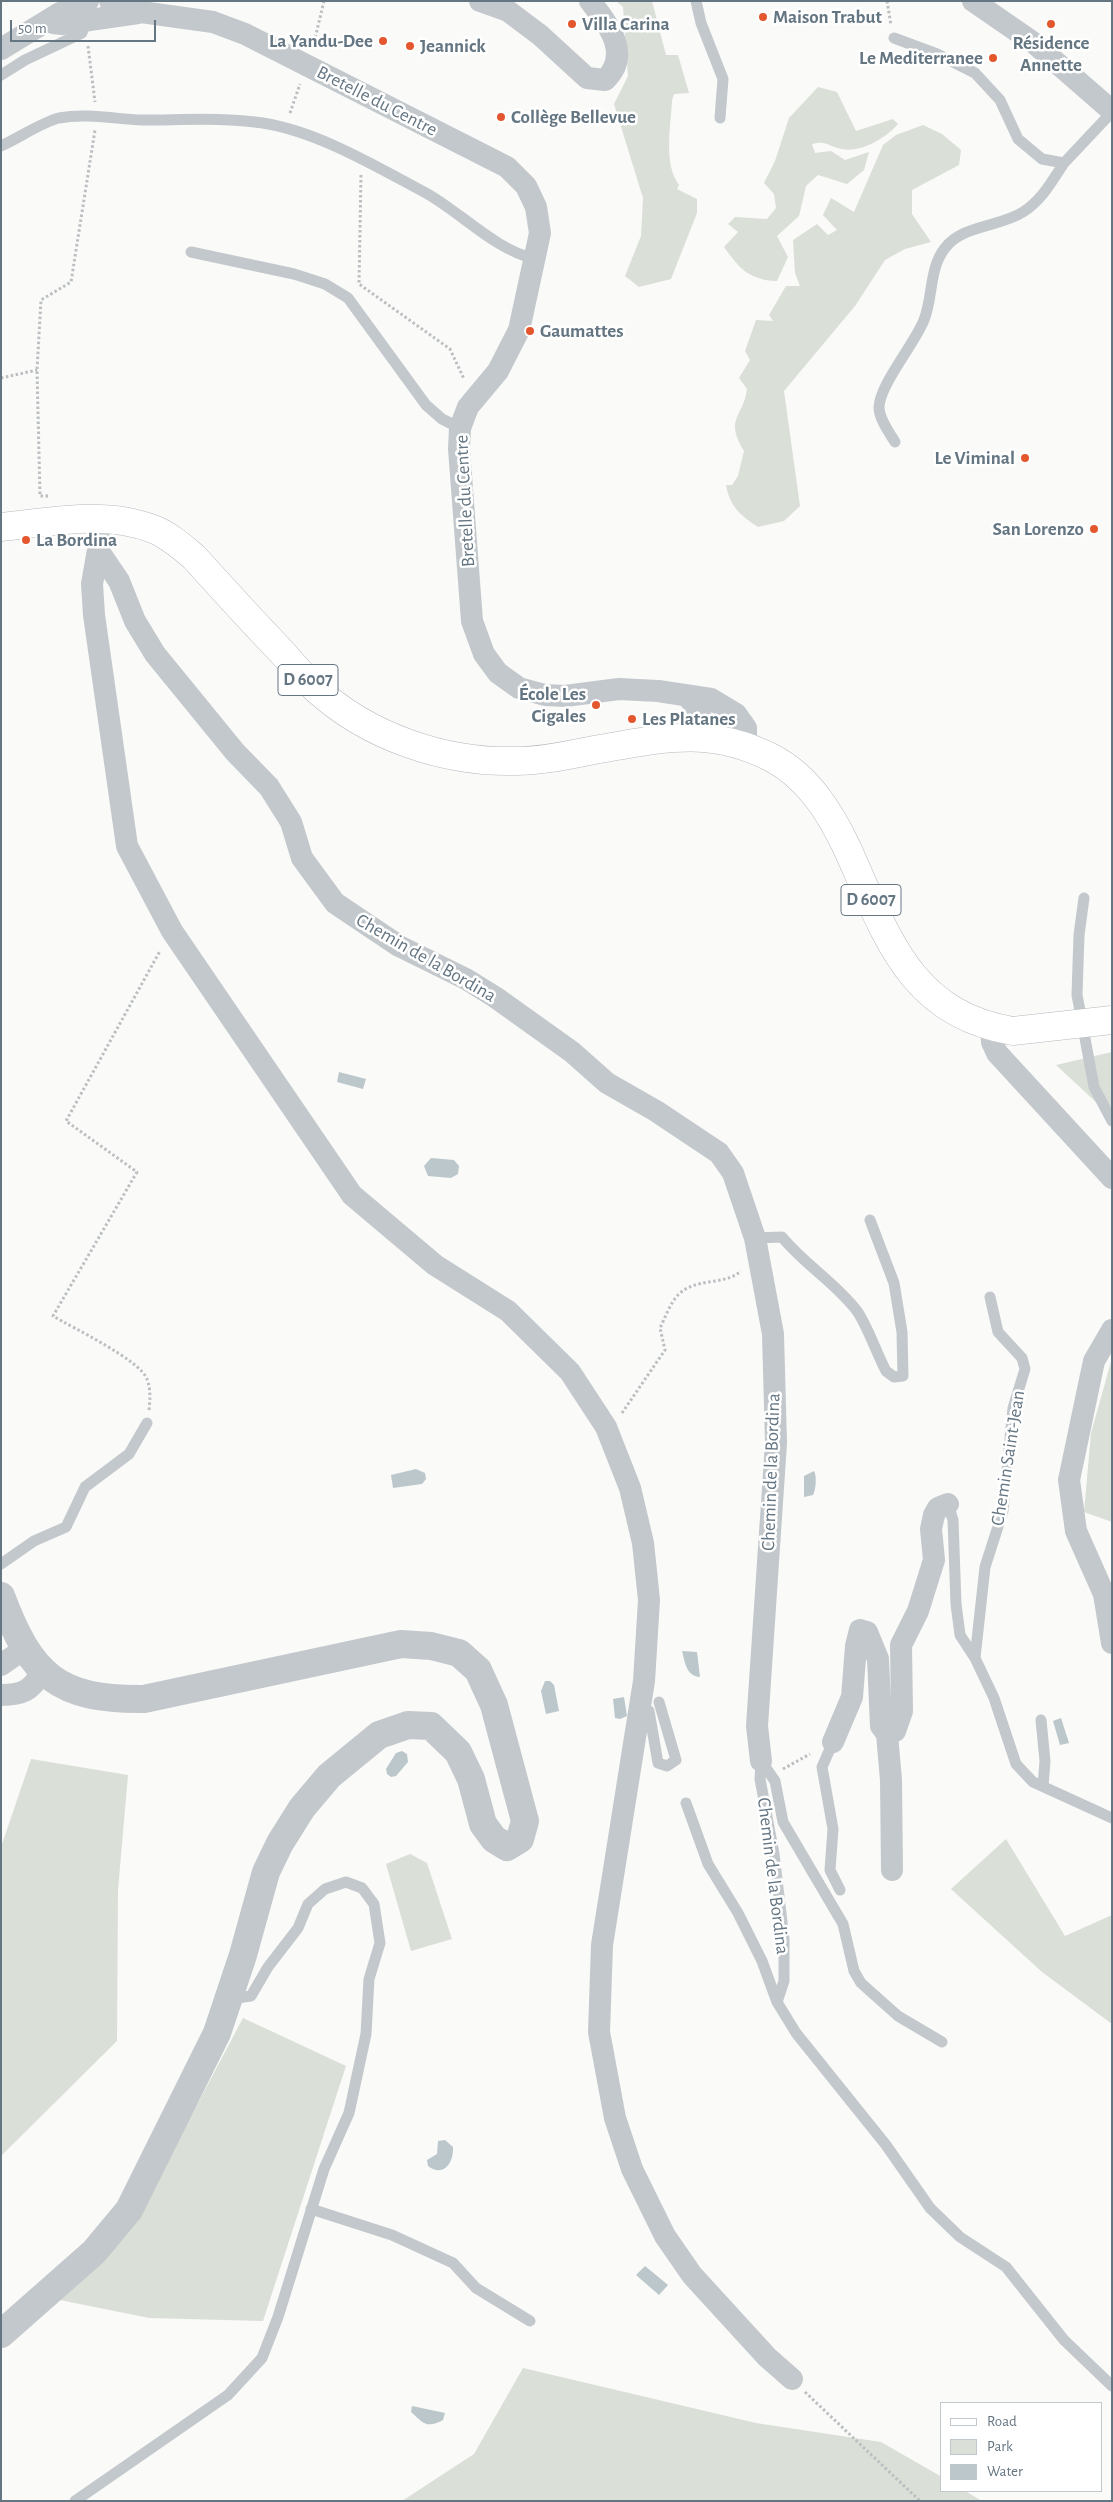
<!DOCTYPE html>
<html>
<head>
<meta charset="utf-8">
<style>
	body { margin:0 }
	#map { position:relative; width:1113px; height:2502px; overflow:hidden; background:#fafaf8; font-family:"Alegreya Sans",sans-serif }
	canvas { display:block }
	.frame { position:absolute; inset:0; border:2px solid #657683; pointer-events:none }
	.legend { position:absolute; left:940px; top:2402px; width:162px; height:90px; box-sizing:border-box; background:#fff; border:1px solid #c1c8cd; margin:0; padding:6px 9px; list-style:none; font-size:15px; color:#657683 }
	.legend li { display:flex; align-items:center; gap:10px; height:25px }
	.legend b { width:25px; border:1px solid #c1c8cd }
	.scale { position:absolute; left:10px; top:20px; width:146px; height:22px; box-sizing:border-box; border:2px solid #657683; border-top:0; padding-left:6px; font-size:15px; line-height:18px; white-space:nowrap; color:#657683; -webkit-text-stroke:4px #fff; paint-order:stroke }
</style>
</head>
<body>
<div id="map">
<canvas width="1113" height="2502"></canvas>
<div class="frame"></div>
<ul class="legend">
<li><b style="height:6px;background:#fff"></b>Road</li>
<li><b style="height:14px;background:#dadfd7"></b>Park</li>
<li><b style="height:14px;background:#bbc7cb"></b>Water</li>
</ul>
<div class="scale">50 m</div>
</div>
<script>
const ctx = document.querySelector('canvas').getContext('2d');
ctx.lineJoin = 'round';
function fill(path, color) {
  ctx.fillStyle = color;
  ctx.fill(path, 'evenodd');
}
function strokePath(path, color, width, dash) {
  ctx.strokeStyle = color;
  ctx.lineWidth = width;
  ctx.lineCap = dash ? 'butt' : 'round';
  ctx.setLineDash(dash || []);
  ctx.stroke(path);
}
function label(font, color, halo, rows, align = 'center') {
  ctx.font = font + ' "Alegreya Sans",sans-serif';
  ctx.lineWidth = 5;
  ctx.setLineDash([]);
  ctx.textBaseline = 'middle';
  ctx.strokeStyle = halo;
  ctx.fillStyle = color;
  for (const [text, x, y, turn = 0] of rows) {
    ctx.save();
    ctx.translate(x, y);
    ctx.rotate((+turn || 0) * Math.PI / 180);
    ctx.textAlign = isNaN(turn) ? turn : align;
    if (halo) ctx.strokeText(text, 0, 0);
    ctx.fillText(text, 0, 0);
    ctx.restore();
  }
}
const green = new Path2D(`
	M616,1H652L666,55H678L689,93L674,94L672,100C671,126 663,163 679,185L677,189L697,199V213L671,279L639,287L625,276L641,236L643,198L614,104L628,76L623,7Z
	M818,87L837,92L856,131L893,119L898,124C886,138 861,153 842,149C828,147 828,140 812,144L815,153L831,151L845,160L869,152L864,170L847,184L818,175L806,186L799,216L777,236L788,257L777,281C749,280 740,269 724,247L738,232L728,224L735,217L767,219L776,208L774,194L764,183L775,161L789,118Z
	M923,125L942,134L961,150L959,165L912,190V214L931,242L905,249L885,260L855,306L784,391L800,506L784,521L758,527C740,515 730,507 726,485H732L738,476L744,451C724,418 743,418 747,389L739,378L750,360L745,351L756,320L773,321L769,315L786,286H800L795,273L793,240L817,224L828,235L837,230L823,215L831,198L854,212L883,145L896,135Z
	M1112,1052V1117L1056,1065Z
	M1112,1358V1522L1084,1512L1091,1433Z
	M31,1759L128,1775L118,1890L117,2041L1,2156V1847Z
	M1006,1839L1065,1936L1112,1915V2024L1042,1972L951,1889Z
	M410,1854L427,1863L452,1939L411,1951L386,1864Z
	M243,2018L346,2066L263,2321L149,2318L55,2299L137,2218Z
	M523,2368L756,2423L881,2442L942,2477V2491H965L982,2501H402L474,2454Z`);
const water = new Path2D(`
	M339,1072L366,1079L363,1089L337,1082Z
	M431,1158L454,1160L459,1166L458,1174L451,1178L428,1176L424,1166Z
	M416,1469L425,1473L426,1479L422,1484L393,1488L391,1475Z
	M814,1471C817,1476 816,1489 813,1495L804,1497V1476Z
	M682,1651L697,1652L700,1677C686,1676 685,1662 682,1651Z
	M545,1681H550L554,1685L559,1711L546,1714L541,1691Z
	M624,1697L627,1716L620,1719L615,1718L613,1699Z
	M1061,1718L1069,1743L1060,1745L1053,1721Z
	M402,1751L407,1754L408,1762L396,1776L391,1777L387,1774L386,1769L396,1753Z
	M445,2140L453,2147C454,2162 444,2178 428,2166L427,2160L437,2154L438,2141Z
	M645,2266L668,2285L659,2295L636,2275Z
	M412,2406L445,2413L443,2420C427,2429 423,2423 411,2412Z`);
const path = new Path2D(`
	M887,1L891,25
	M88,46L95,102
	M313,47L324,1
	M290,113L300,84
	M361,175L359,284L450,349L464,379
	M1,378L37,370
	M48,496H40L37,370L41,300L71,282L95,130
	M149,1410C150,1399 151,1390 147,1379C140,1360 73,1328 53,1316L137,1172L66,1121L160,951
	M622,1413L665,1350L660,1328C665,1318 671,1301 679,1294C697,1277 724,1286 741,1271
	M783,1769L810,1754
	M805,2392L920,2501`);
const service = new Path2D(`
	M696,1L701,23L723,79L720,118
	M894,38L937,54L975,73L1000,100L1018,139L1042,159L1064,163L1112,112
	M1,75L25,60L82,33L86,20
	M1,146C19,138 42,122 59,118C86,113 115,119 142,120C182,120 223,117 263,123C319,132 377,167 426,193C463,214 494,249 535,259
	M191,252L294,274L325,284L348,298L426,405L442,419L460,428
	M895,442C889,432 879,419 879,407C880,384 914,345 924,320C933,298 929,268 945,248C962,225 1000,227 1023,212C1042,200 1052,181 1064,163
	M1084,898L1079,935L1077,995L1094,1087L1112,1121
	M755,1238L782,1237C805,1265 836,1283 857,1311C867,1325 877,1354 886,1371L894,1377L903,1376L902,1332L894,1283L870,1220
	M948,1504L953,1520L956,1604L960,1635L975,1658L994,1698L1016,1764L1033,1782L1112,1818
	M1,1564L34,1541L66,1527L85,1487L129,1454L147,1423
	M975,1658L985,1567L1003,1511L1013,1408L1025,1369L1022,1358L998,1332L990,1297
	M640,1709L649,1711L658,1763L667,1766L676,1760L659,1702
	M1041,1720L1045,1761L1043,1786
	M833,1742L822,1767L833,1829L830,1870L840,1890
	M761,1761L775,1781L783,1822L843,1924L854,1971L861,1983L898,2016L942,2042
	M761,1761L760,1779L774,1854L784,1939V1981L777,2002
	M686,1803L708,1864L738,1913L762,1961L777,2002L796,2033L886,2145L930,2208L960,2237L1006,2267L1064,2340L1112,2386
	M311,2209L392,2235L453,2263L476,2288L530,2321
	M75,2501L228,2395L262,2358L278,2317L324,2169L349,2113L366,2034L369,1979L380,1943L374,1904L362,1888L346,1882L325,1889L308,1904L298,1928L268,1967L251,1996L229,1999`);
const minor = new Path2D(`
	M110,1L141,12L213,22L245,34L507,167L526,186L536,207L540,233L519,330L498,371L468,407L460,428L459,449L472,621L484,654L498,673L519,688L545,695L565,696L619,689L658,691L711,699L736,714L746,728V746
	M480,1L508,11L540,35L587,78L605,80C632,54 608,24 590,1
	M973,1L1034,43L1112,111
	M53,23L62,24L138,13
	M1,49L60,13L88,1
	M99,519L98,550L92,584L94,615L127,846L172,931L352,1195L435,1265L508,1311L570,1372L606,1427L630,1488L643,1543L649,1600L644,1681L602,1945L599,2032L615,2118L632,2169L665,2236L692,2275L767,2357L792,2379
	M98,550L119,581L135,621L155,654L235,752L269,787L291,822L302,858L335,903L399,946L466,979L495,997L572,1052L607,1083L656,1111L719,1153L733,1173L755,1238L773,1334L776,1443L757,1726L761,1761
	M687,696C699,709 704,718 704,736
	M991,1028L992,1042L997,1053L1112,1178
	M1112,1330L1094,1361L1069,1480L1076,1531L1104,1594L1112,1643
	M1,1665L24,1649
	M1,1695C22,1695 31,1691 42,1672
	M887,1734L895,1731L902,1711L901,1645L918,1611L934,1560L931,1529L934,1515L938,1508L948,1504
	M833,1742L852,1697L856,1646L860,1630L867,1632L878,1659L881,1726L887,1734L891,1780L892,1870`);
const tertiary = new Path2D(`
	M1,1596C31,1676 58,1700 144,1699L401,1644L431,1646L459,1653L478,1670L494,1705L525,1821L520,1839L507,1847L494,1839L483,1824L471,1779L458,1752L431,1726L408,1725L379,1735L329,1776L302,1808L280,1843L266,1872L243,1955L217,2033L129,2210L94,2252L1,2334`);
const primary = new Path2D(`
	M1,527C51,522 105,510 153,529C169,535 182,547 194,557C222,588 250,619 279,649C291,662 302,676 315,688C368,737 445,763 516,761C542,761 568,755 594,750C660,739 708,725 772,758C808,777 830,812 847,848C886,933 908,1014 1013,1031`);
const primaryBridge = new Path2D(`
	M1013,1031L1112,1020`);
const markers = [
	[763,17,5,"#e4572e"],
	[572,24,5,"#e4572e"],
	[1051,24,5,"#e4572e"],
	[383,41,5,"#e4572e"],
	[410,46,5,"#e4572e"],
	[993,58,5,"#e4572e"],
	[501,117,5,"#e4572e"],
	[530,331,5,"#e4572e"],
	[1025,458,5,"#e4572e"],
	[1094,529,5,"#e4572e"],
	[26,540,5,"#e4572e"],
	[596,705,5,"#e4572e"],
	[632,719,5,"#e4572e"]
];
const shields = [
	[308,680,60],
	[871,900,60]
];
const shieldNames = [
	["D 6007",308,680],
	["D 6007",871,900]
];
const poiNames = [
	["Maison Trabut",773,17],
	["Villa Carina",582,24],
	["La Yandu-Dee",373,41,"right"],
	["Résidence",1051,43,"center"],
	["Annette",1051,65,"center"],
	["Jeannick",420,46],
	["Le Mediterranee",983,58,"right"],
	["Collège Bellevue",511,117],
	["Gaumattes",540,331],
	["Le Viminal",1015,458,"right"],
	["San Lorenzo",1084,529,"right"],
	["La Bordina",36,540],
	["École Les",586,694,"right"],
	["Cigales",586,716,"right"],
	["Les Platanes",642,719]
];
const streetNames = [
	["Bretelle du Centre",377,101,27],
	["Bretelle du Centre",465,501,-93],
	["Chemin de la Bordina",426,958,30],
	["Chemin Saint-Jean",1008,1458,-81],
	["Chemin de la Bordina",771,1472,-88],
	["Chemin de la Bordina",773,1876,83]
];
fill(green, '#dadfd7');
fill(water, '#bbc7cb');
strokePath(primary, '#b5babe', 29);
strokePath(path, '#bbbfc2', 3, [2.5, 2.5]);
strokePath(service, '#c3c8cc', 11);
strokePath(minor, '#c3c8cc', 22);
strokePath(tertiary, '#c3c8cc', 28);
strokePath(primary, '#fff', 28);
strokePath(primaryBridge, '#b5babe', 29, []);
strokePath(primaryBridge, '#fff', 28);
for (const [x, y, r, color] of markers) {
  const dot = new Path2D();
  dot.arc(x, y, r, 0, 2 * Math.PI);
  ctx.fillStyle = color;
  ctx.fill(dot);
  strokePath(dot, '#fff', 2);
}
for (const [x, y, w] of shields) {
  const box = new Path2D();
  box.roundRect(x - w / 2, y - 15.5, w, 31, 4);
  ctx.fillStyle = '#fff';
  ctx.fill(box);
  strokePath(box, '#657683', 1);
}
label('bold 18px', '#657683', null, shieldNames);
label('bold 19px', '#657683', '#fff', poiNames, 'left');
label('19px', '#657683', '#fff', streetNames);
</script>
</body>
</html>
